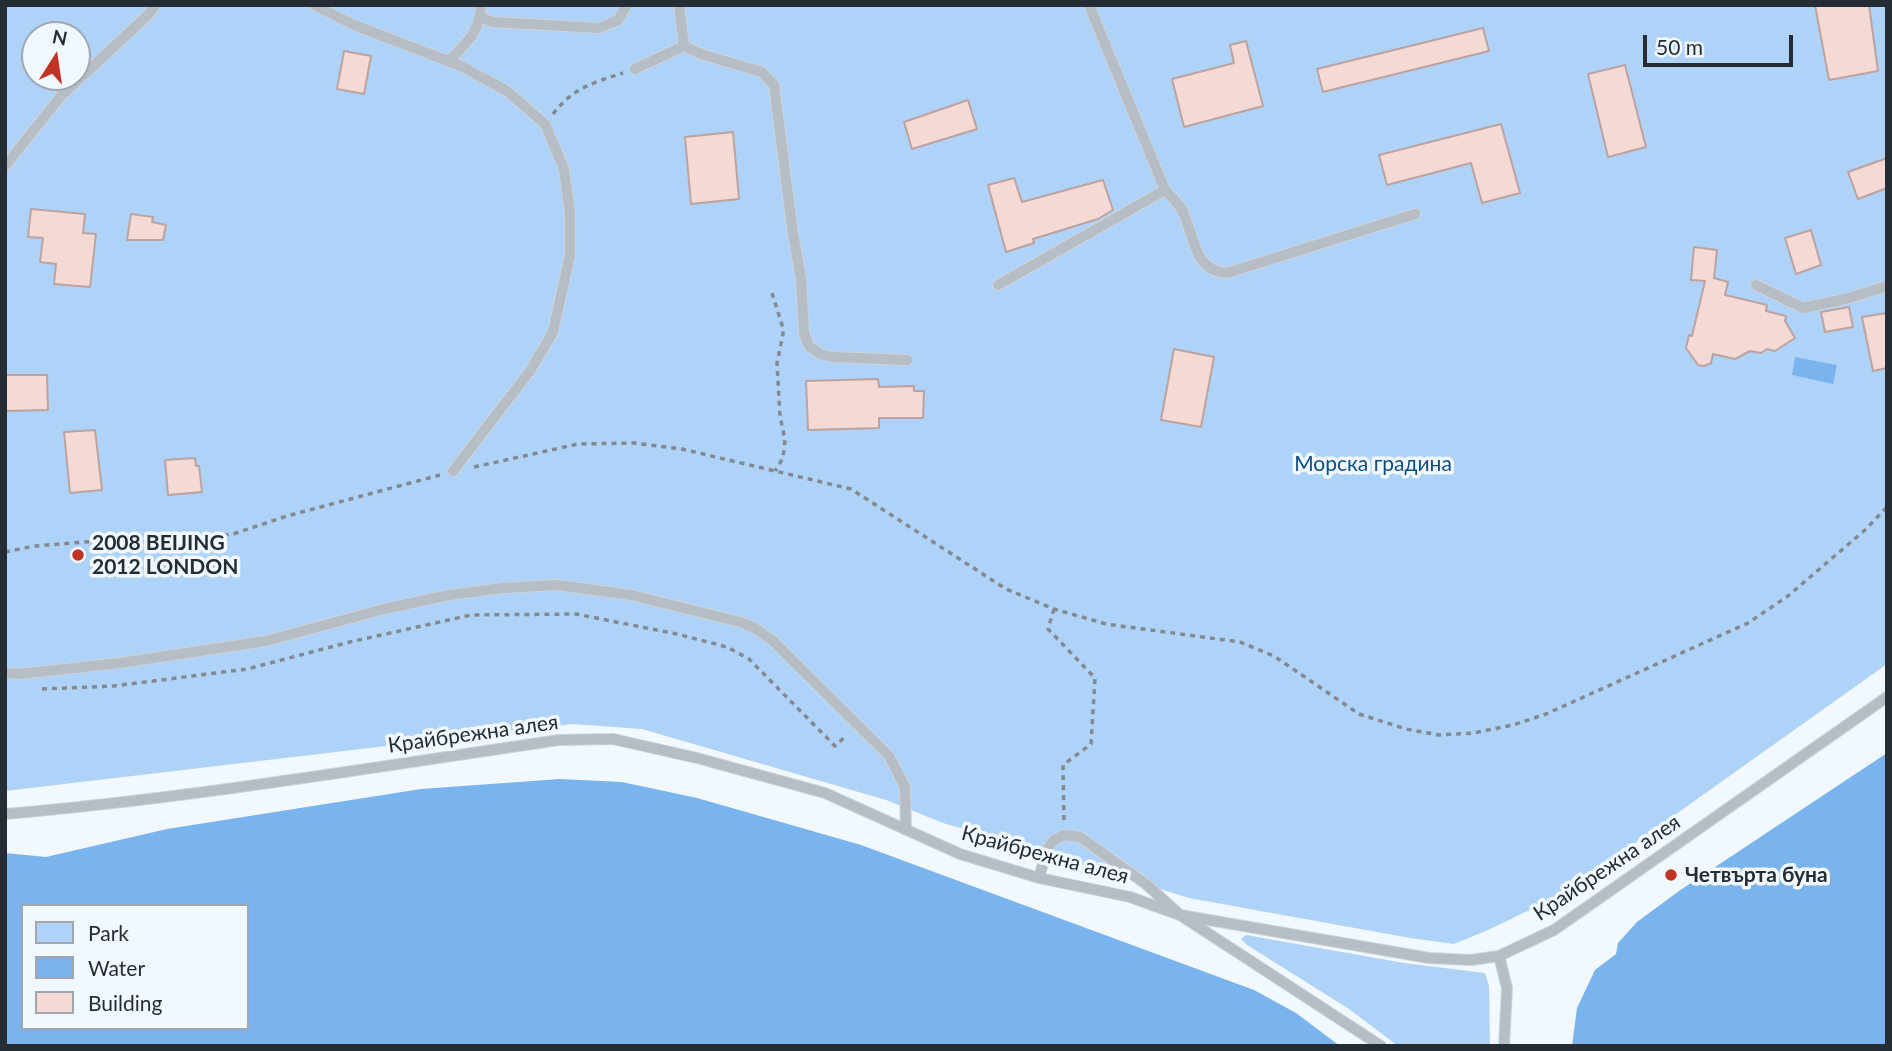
<!DOCTYPE html>
<html>
<head>
<meta charset="utf-8">
<style>
	body { margin:0 }
	#map { position:relative; width:1892px; height:1051px; overflow:hidden; background:#f1f8ff; font-family:Lato,sans-serif }
	canvas { display:block }
	.frame { position:absolute; inset:0; border:7px solid #262c33; pointer-events:none }
	.legend { position:absolute; left:21px; top:904px; width:228px; height:126px; box-sizing:border-box; background:#f1f8ff; border:2px solid #a0a6ad; margin:0; padding:9px 12px; list-style:none; font-size:21px; color:#262c33 }
	.legend li { display:flex; align-items:center; gap:14px; height:35px }
	.legend b { width:35px; border:2px solid #a0a6ad }
	.north { position:absolute; left:21px; top:21px; width:70px; height:70px; box-sizing:border-box; background:#f1f8ff; border:2px solid #a0a6ad; border-radius:50%; rotate:12deg; font-size:19px; font-weight:700; line-height:28px; text-align:center; color:#262c33 }
	.north::after { content:''; display:block; margin:auto; width:24px; height:32px; background:#c03326; clip-path:polygon(50% 0,100% 100%,50% 72%,0 100%) }
	.scale { position:absolute; left:1643px; top:35px; width:150px; height:32px; box-sizing:border-box; border:4px solid #262c33; border-top:0; padding-left:9px; font-size:21px; line-height:24px; white-space:nowrap; color:#262c33; -webkit-text-stroke:5px #f1f8ff; paint-order:stroke }
</style>
</head>
<body>
<div id="map">
<canvas width="1892" height="1051"></canvas>
<div class="frame"></div>
<ul class="legend">
<li><b style="height:19px;background:#afd2f8"></b>Park</li>
<li><b style="height:19px;background:#79b4ef"></b>Water</li>
<li><b style="height:19px;background:#f4d9d5"></b>Building</li>
</ul>
<div class="north">N</div>
<div class="scale">50 m</div>
</div>
<script>
const ctx = document.querySelector('canvas').getContext('2d');
ctx.lineJoin = 'round';
function fill(path, color) {
  ctx.fillStyle = color;
  ctx.fill(path, 'evenodd');
}
function strokePath(path, color, width, dash) {
  ctx.strokeStyle = color;
  ctx.lineWidth = width;
  ctx.lineCap = dash ? 'butt' : 'round';
  ctx.setLineDash(dash || []);
  ctx.stroke(path);
}
function label(font, color, halo, rows, align = 'center') {
  ctx.font = font + ' Lato,sans-serif';
  ctx.lineWidth = 7;
  ctx.setLineDash([]);
  ctx.textBaseline = 'middle';
  ctx.strokeStyle = halo;
  ctx.fillStyle = color;
  for (const [text, x, y, turn = 0] of rows) {
    ctx.save();
    ctx.translate(x, y);
    ctx.rotate((+turn || 0) * Math.PI / 180);
    ctx.textAlign = isNaN(turn) ? turn : align;
    if (halo) ctx.strokeText(text, 0, 0);
    ctx.fillText(text, 0, 0);
    ctx.restore();
  }
}
const green = new Path2D(`
	M5,5H1887V664L1565,893L1488,930L1454,944L1410,938L1189,898L1006,841L943,823L886,800L642,729L573,724L5,791ZM35,35H77V77H35Z
	M1246,935L1404,963L1485,973L1489,986L1490,1046H1398L1349,1009L1247,945L1241,939Z`);
const water = new Path2D(`
	M1795,357L1837,365L1833,384L1792,375Z
	M1887,753V1046H1572L1577,1008L1595,970L1616,954L1618,943L1637,922L1679,891Z
	M560,779L622,782L697,798L861,845L1254,990L1296,1013L1340,1046H5V853L46,857L167,829L421,789ZM23,906H247V1028H23Z`);
const building = new Path2D(`
	M1815,5H1869L1878,71L1829,80Z
	M1483,28L1489,51L1323,92L1317,69Z
	M1246,41L1263,106L1184,127L1172,79L1234,63L1230,45Z
	M344,51L371,56L364,94L337,89Z
	M1625,65L1646,147L1608,157L1588,74Z
	M968,100L977,129L912,149L904,122Z
	M1501,124L1520,193L1482,203L1471,163L1387,185L1379,155Z
	M733,132L739,199L691,204L685,137Z
	M1887,158V188L1858,199L1848,172Z
	M1014,178L1022,202L1103,180L1113,210L1098,219L1033,239L1034,243L1006,252L988,185Z
	M31,209L85,214L83,233L96,234L90,287L54,284L56,264L40,262L43,238L28,237Z
	M131,214L153,217L152,222L166,225L163,240H127Z
	M1811,230L1821,265L1796,274L1785,238Z
	M1694,247L1717,250L1714,278L1728,282L1725,295L1767,305L1766,311L1786,316L1785,321L1795,338L1775,351L1767,349L1761,353L1750,351L1735,359L1713,354L1711,363L1704,366L1698,365L1686,348L1689,335L1692,336L1705,281L1691,280Z
	M1849,307L1853,327L1825,332L1821,312Z
	M1887,313V368L1873,371L1862,317Z
	M1174,349L1214,357L1201,427L1161,420Z
	M5,375H47L48,410L5,411Z
	M878,379L879,387L914,386V391H924L923,418H879V428L808,430L806,381Z
	M95,430L102,490L70,493L64,432Z
	M195,458L196,466H199L202,492L168,495L165,460Z`);
const path = new Path2D(`
	M553,114C573,88 592,83 623,73
	M772,293L782,325L783,334L777,363L780,416L785,440L783,458L775,471
	M474,467L578,444L634,443L682,449L851,489L1006,589L1054,609L1106,624L1240,642L1274,656L1359,714L1406,729L1439,735L1474,733L1513,725L1546,714L1748,623L1788,596L1865,530L1887,507
	M5,552L35,546L147,537L201,539L233,534L287,516L440,475
	M1054,609L1048,629L1095,678L1091,744L1063,765L1064,822
	M42,689L114,686L247,669L350,642L471,615L576,614L677,634L727,647L749,659L835,746L847,735`);
const service = new Path2D(`
	M314,5L354,25L461,66L507,91L545,124L564,169L570,214V255L553,332L530,371L453,471
	M1089,5L1165,190C1170,195 1176,201 1180,207C1196,232 1190,270 1227,273L1415,214
	M481,17L492,22L599,28L618,20L627,5
	M684,46L701,54L762,72L774,85L793,234L801,278L804,333L809,346L820,354L833,357L907,360
	M449,61C465,45 481,30 481,5
	M635,69L684,46L679,5
	M5,166L61,96L150,13L155,5
	M998,285L1165,190
	M1756,285L1803,308L1849,298L1887,286
	M5,673L19,674L120,663L266,641L384,609L449,595L503,588L557,585L631,595L740,622L753,627L772,640L889,756L905,787L906,830
	M5,814C191,798 375,767 559,740L613,739L697,758L825,793L960,854L1039,878L1130,897L1180,915L1429,958L1471,960L1499,956L1554,930L1887,697
	M1039,878L1047,849L1054,840L1064,835L1080,837L1146,884L1180,915L1381,1046
	M1499,956L1507,988L1504,1046`);
const markers = [
	[78,555,7,"#c03326"],
	[1671,875,7,"#c03326"]
];
const parkNames = [
	["Морска градина",1373,464]
];
const poiNames = [
	["2008 BEIJING",92,543],
	["2012 LONDON",92,567],
	["Четвърта буна",1685,875]
];
const streetNames = [
	["Крайбрежна алея",473,734,-8],
	["Крайбрежна алея",1045,855,15],
	["Крайбрежна алея",1607,868,-34]
];
fill(green, '#afd2f8');
fill(water, '#79b4ef');
fill(building, '#f4d9d5');
strokePath(building, '#bca39f', 2);
strokePath(service, '#ccd3da', 12);
strokePath(path, '#828990', 3.5, [5, 5]);
strokePath(service, '#b6bdc5', 10);
for (const [x, y, r, color] of markers) {
  const dot = new Path2D();
  dot.arc(x, y, r, 0, 2 * Math.PI);
  ctx.fillStyle = color;
  ctx.fill(dot);
  strokePath(dot, '#f1f8ff', 2.5);
}
label('21px', '#0e4e83', '#f1f8ff', parkNames);
label('bold 21px', '#262c33', '#f1f8ff', poiNames, 'left');
label('21px', '#262c33', '#f1f8ff', streetNames);
</script>
</body>
</html>
